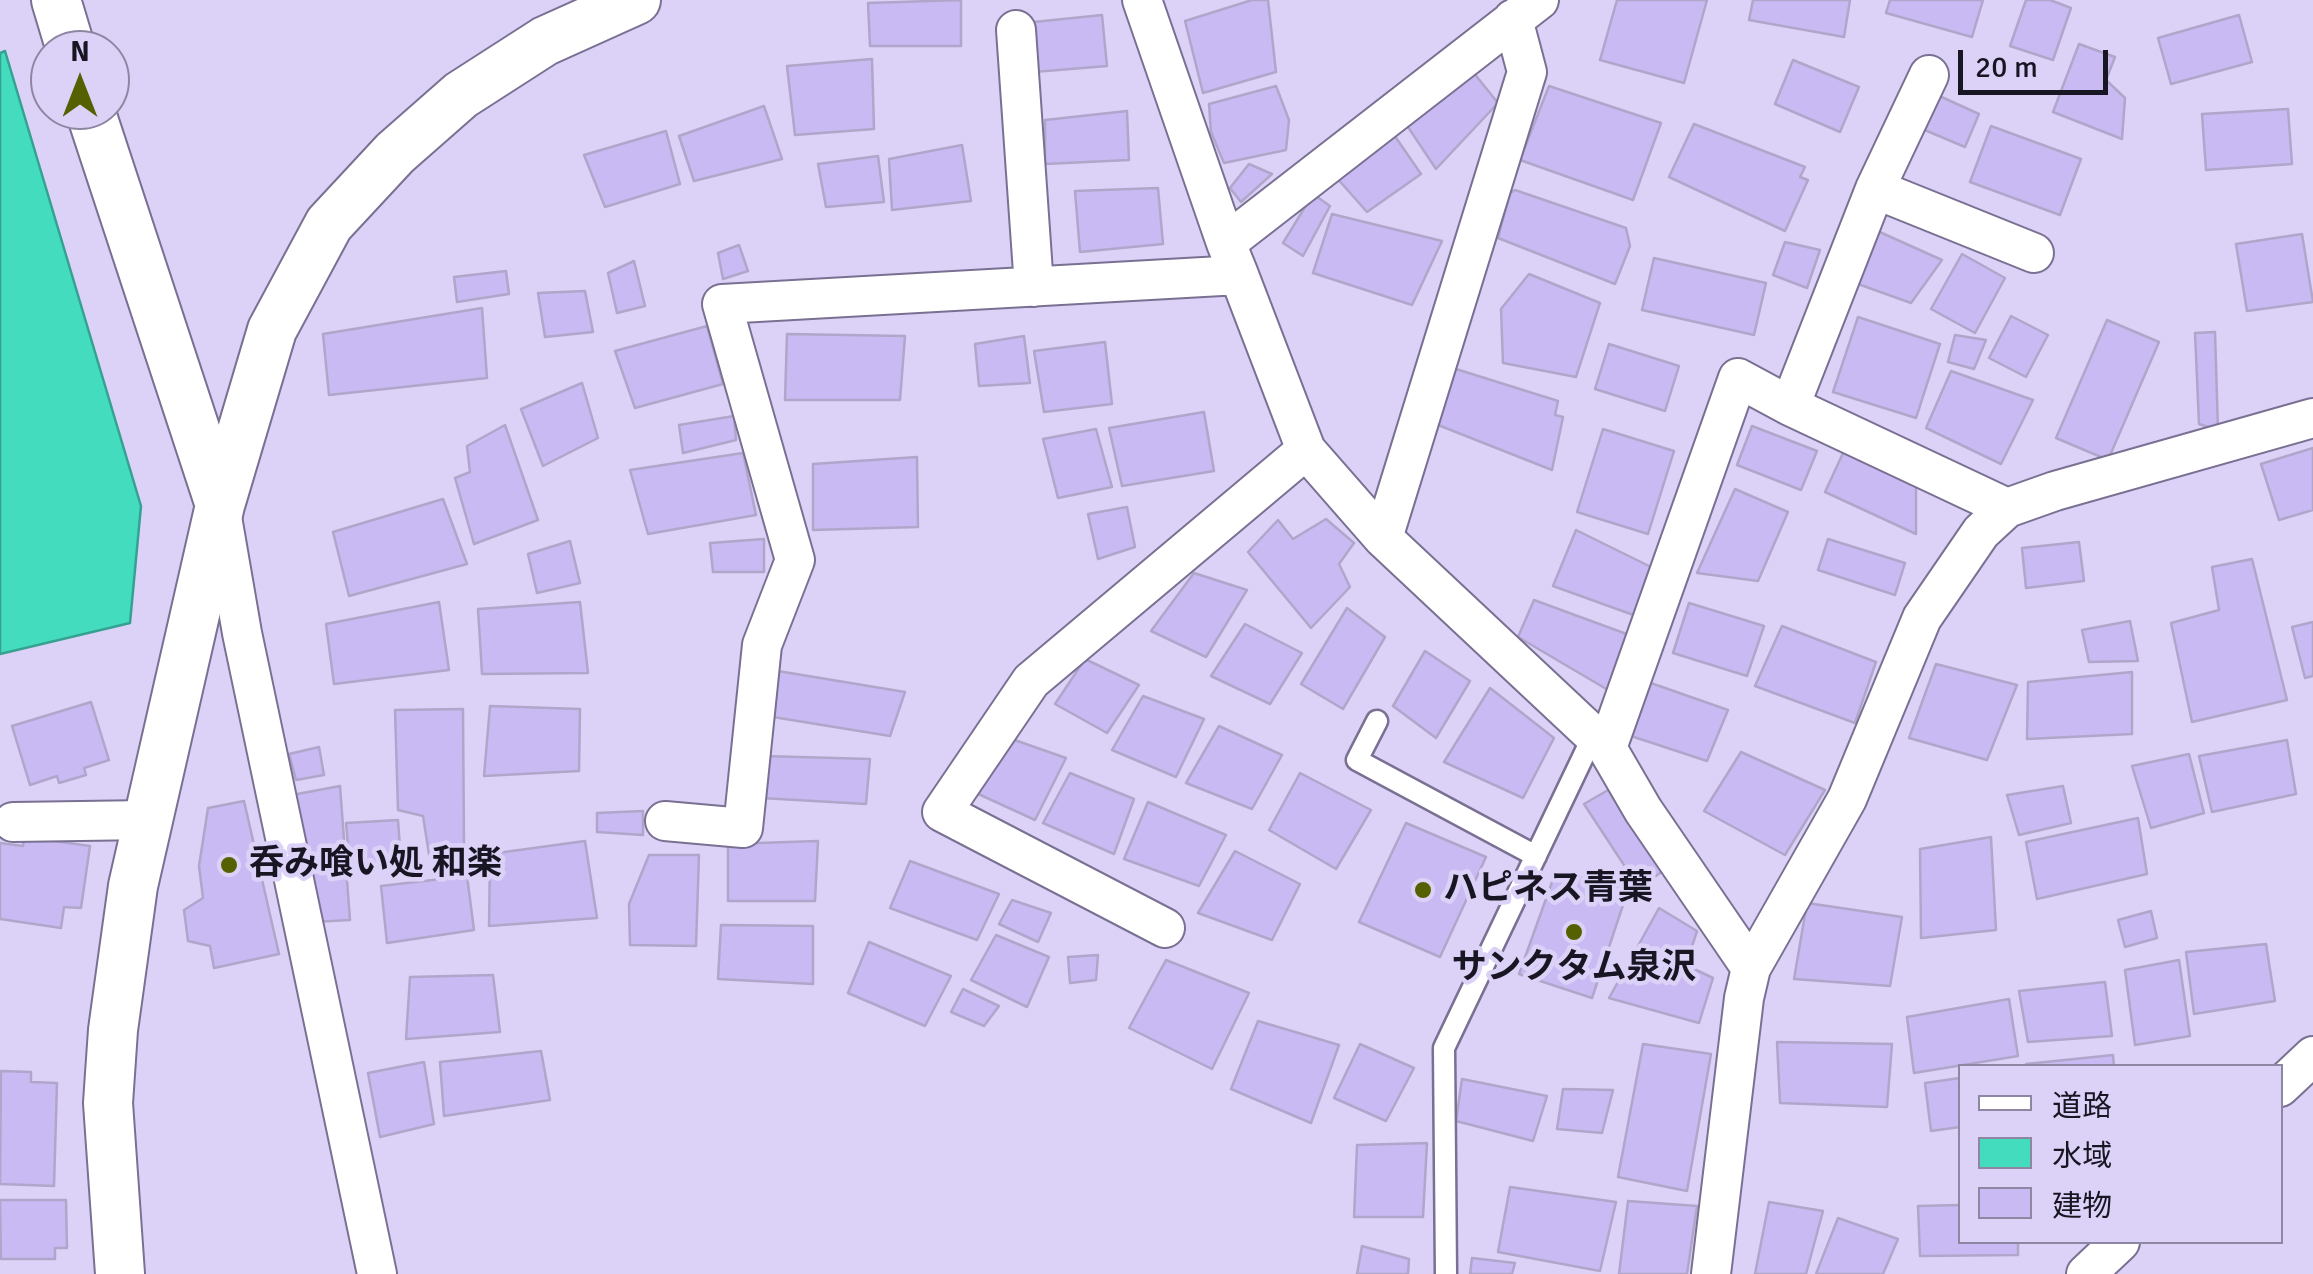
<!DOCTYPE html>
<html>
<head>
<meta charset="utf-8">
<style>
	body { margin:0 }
	#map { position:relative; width:2313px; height:1274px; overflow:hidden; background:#dcd2f8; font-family:Signika,"Noto Sans JP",sans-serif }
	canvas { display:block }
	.legend { position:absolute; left:1958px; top:1064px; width:325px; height:180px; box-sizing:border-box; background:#dcd2f8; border:2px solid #8e87a3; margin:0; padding:12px 18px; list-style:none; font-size:30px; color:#191623 }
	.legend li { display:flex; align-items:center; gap:20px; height:50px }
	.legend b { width:50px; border:2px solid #8e87a3 }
	.north { position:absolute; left:30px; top:30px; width:100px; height:100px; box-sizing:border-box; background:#dcd2f8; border:2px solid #8e87a3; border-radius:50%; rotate:0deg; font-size:28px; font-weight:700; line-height:40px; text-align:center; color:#191623 }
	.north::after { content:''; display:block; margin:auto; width:35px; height:45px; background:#556000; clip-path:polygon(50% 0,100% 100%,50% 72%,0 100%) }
	.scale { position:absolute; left:1958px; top:50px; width:150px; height:45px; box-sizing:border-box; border:5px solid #191623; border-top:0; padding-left:12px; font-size:30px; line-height:35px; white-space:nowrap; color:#191623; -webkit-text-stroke:8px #dcd2f8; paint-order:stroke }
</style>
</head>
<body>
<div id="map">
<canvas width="2313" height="1274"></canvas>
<ul class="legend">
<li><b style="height:12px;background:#fff"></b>道路</li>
<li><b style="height:28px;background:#43dcbf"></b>水域</li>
<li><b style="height:28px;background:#cabaf3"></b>建物</li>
</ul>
<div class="north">N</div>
<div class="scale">20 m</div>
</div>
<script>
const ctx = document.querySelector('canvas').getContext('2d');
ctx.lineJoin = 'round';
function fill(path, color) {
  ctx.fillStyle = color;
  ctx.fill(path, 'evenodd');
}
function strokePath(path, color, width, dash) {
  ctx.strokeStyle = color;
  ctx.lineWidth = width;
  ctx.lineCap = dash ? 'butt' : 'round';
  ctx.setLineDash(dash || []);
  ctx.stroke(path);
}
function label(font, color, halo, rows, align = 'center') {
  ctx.font = font + ' Signika,"Noto Sans JP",sans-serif';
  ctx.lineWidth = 9;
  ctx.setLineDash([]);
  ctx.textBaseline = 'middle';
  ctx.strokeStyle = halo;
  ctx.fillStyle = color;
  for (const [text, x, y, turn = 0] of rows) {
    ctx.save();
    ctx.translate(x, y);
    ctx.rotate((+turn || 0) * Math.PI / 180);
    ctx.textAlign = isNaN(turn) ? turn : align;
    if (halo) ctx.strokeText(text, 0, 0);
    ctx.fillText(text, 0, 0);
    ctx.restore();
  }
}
const water = new Path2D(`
	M5,51L141,506L130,623L0,654V53Z`);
const building = new Path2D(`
	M961,0V46H870L868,3Z
	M1252,0H1268L1276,72L1203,93L1185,21Z
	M1617,0H1707L1684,83L1600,60Z
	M1753,0H1850L1844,37L1749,20Z
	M1890,0H1983L1972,37L1886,13Z
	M2026,0H2050L2071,8L2053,60L2010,46Z
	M1102,15L1107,66L1034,72V22Z
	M2239,15L2252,62L2171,84L2158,38Z
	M2079,44L2115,57L2106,80L2125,98L2122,139L2053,112Z
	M872,59L874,129L795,135L787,66Z
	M1793,60L1859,87L1840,132L1775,104Z
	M1473,72L1498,103L1436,169L1406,124Z
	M1276,86L1289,120L1286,150L1224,163L1211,132L1209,104Z
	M1549,86L1661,123L1633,200L1520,160Z
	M1935,94L1979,114L1965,147L1920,128Z
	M764,106L782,159L694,181L679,136Z
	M2288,109L2292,164L2206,170L2202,114Z
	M1127,111L1129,160L1045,164V120Z
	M1694,124L1805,167L1800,177L1808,180L1785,231L1669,177Z
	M1991,126L2081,159L2060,215L1970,182Z
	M666,131L680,184L605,207L584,155Z
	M1392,132L1421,174L1367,212L1336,177Z
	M962,145L971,201L892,210L889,159Z
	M878,156L884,202L826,207L818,164Z
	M1249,164L1272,174L1241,202L1230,188Z
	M1158,188L1163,244L1080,252L1075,191Z
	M1515,190L1626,228L1630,246L1615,284L1498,238L1510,193Z
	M1313,194L1330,206L1303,256L1283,243Z
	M1332,214L1442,241L1412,305L1313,273Z
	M1873,229L1942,260L1911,303L1858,284Z
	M2302,234L2313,302L2247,311L2236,244Z
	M1785,242L1820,250L1807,288L1773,275Z
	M739,245L748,271L723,279L718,253Z
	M1962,254L2005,278L1975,333L1931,309Z
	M1654,258L1766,283L1754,335L1642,310Z
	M634,261L645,306L617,313L608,273Z
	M506,271L509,294L457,302L454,277Z
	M1529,274L1600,303L1576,377L1503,363L1501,309Z
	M585,291L593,332L545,337L538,293Z
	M482,308L487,378L329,395L323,334Z
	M2011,316L2048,335L2026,377L1989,358Z
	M1858,317L1940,344L1916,418L1833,392Z
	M2107,320L2159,342L2108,460L2056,438Z
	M707,326L723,384L635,408L615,351Z
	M2215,332L2218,430L2199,424L2195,333Z
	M787,334L905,336L900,400H785Z
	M1955,335L1986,340L1974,369L1948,362Z
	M1024,336L1030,383L979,386L975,344Z
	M1105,342L1112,404L1044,412L1034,351Z
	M1609,344L1679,366L1665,411L1595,389Z
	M1452,365L1456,369L1558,401L1555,415L1563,417L1552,470L1433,423Z
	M1951,371L2033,400L2001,464L1926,428Z
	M582,383L598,438L543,466L521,409Z
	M1204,412L1214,471L1122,486L1109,428Z
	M734,416L736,440L683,453L679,425Z
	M505,425L538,520L474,544L455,478L470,472L467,446Z
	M1752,426L1817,451L1801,490L1737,465Z
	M1096,429L1112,487L1058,498L1043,439Z
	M1603,429L1674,451L1648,534L1577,512Z
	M2313,448V510L2279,520L2261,464Z
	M1844,451L1916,484V534L1825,492Z
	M743,453L756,515L648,534L630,470Z
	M917,457L918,527L813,530V464Z
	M1735,489L1788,512L1758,581L1697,573Z
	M443,499L467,564L349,596L333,532Z
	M1127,507L1135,547L1098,559L1088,514Z
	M1326,519L1354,543L1339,564L1350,587L1311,628L1248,552L1278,520L1293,539Z
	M1576,530L1651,567L1639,617L1553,586Z
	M764,539V572H713L710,543Z
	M1828,539L1905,563L1895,595L1818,570Z
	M570,541L580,583L537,593L528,554Z
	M2079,542L2084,581L2026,588L2022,548Z
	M2252,559L2287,700L2192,722L2171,623L2219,610L2212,567Z
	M1194,573L1247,590L1206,657L1151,631Z
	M1534,600L1632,636L1608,690L1518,637Z
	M439,602L449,670L334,684L326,624Z
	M580,602L588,673L482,674L478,609Z
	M1689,603L1764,626L1747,676L1673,653Z
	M1347,608L1385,637L1343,709L1301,684Z
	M2130,621L2138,661L2089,662L2082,630Z
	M2313,622V676L2305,678L2292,627Z
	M1245,624L1302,653L1270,704L1211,676Z
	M1782,626L1876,662L1855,723L1755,686Z
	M1425,651L1470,681L1436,738L1393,706Z
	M1085,659L1139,685L1107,733L1055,704Z
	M1936,664L2017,685L1987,760L1909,738Z
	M778,671L905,692L890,736L773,717Z
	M2132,672V734L2027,739L2028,682Z
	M1648,682L1728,710L1707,761L1628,735Z
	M1490,688L1554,738L1523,798L1444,762Z
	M1143,696L1204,719L1176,777L1112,750Z
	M91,702L109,760L84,768L86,775L59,783L57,776L30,785L12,726Z
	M490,706L580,709L579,771L484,776Z
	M463,709L464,846L429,854L423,816L398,810L395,710Z
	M1219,726L1282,755L1252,809L1186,783Z
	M1006,737L1066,758L1035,820L974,792Z
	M2287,740L2296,794L2212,812L2199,756Z
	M319,747L324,775L296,780L289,754Z
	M1741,752L1825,790L1785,855L1704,811Z
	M2189,754L2204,813L2151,828L2132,766Z
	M764,756L870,759L866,804L761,798Z
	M1070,773L1134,799L1114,854L1043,823Z
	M1300,773L1371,810L1336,869L1269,830Z
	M340,786L350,920L314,922L292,795Z
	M1615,786L1667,868L1639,888L1584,804Z
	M2063,786L2071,823L2019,835L2007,795Z
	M244,801L279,954L214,968L210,946L188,941L184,910L203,898L199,866L208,808Z
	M1148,802L1226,835L1199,886L1124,859Z
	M643,811V835L597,832V813Z
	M2138,818L2147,874L2037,899L2026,842Z
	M398,820L401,862L350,870L346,823Z
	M1406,823L1486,857L1440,957L1359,922Z
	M24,837L90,846L81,908L64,907L61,928L0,919V843L23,846Z
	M1991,837L1996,930L1921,938L1920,849Z
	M585,841L597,918L489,926L490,854Z
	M818,841L815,901H728V844Z
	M1235,851L1300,884L1272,940L1198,913Z
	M649,855H699L696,946L630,945L629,904Z
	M910,861L999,894L977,940L890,908Z
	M1556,871L1628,890L1592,998L1519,974Z
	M467,876L474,930L387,943L381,886Z
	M1012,900L1051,913L1038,942L999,924Z
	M1807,903L1902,917L1890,986L1794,979Z
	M1659,908L1697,931L1686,965L1713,978L1699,1023L1609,998Z
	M2151,911L2157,938L2125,947L2118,920Z
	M721,925L813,926V984L718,979Z
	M996,935L1049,957L1027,1007L971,980Z
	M869,942L951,976L925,1026L848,993Z
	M2266,944L2275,1001L2194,1014L2186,952Z
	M1098,955L1096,980L1070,983L1068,957Z
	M1166,960L1249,993L1212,1069L1129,1028Z
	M2179,960L2190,1036L2135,1045L2125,970Z
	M493,975L500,1032L406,1039L410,977Z
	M2105,982L2112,1036L2028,1042L2019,991Z
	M963,989L999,1006L984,1026L951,1012Z
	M2009,999L2018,1056L1914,1073L1907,1017Z
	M1258,1021L1339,1045L1311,1123L1231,1089Z
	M1777,1042L1892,1044L1887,1107L1780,1103Z
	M1360,1044L1414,1068L1386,1121L1334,1098Z
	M1643,1044L1711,1054L1687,1191L1618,1177Z
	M541,1051L550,1100L444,1116L440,1062Z
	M2113,1055L2114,1066H2026V1064Z
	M424,1062L434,1124L380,1137L368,1073Z
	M1,1071L31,1072V1082L57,1083L54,1186L0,1184Z
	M1960,1078V1127L1931,1131L1925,1083Z
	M1462,1079L1547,1096L1533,1141L1456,1121Z
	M1563,1089L1613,1090L1602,1133L1557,1129Z
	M1427,1143L1423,1217H1354L1357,1145Z
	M1510,1187L1616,1202L1600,1271L1498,1252Z
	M0,1200H66L67,1248H55V1259H1Z
	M1628,1201L1697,1206L1687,1274H1619Z
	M1769,1202L1823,1211L1806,1274H1755Z
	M1960,1205V1242H2018V1255L1920,1256L1918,1206Z
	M1838,1218L1898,1239L1883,1274H1816Z
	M1362,1246L1409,1259L1408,1274H1357Z
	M1472,1258L1515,1263L1512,1274H1470Z`);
const service = new Path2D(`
	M1377,721L1357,760L1536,856
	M1446,1274L1444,1048L1593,736`);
const minor = new Path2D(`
	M1142,0L1226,243
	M1016,30L1034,287
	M1929,75L1875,189L1790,406L2007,508
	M1875,189L2034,253
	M1239,275L1226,243L1539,0
	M222,517L242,633L377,1274
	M1383,538L1527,72L1513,19
	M1607,748L1738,378L1790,406
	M665,821L743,828L762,645L795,560L722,304L1239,275L1306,450
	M13,822L148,820
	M1165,928L942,812L1031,681L1306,450L1383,538L1607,748L1643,810L1751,968L1744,998L1711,1274
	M1751,968L1847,799L1922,618L1981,532L2007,508L2055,491L2313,418
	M2280,1087L2313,1056
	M2086,1274L2120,1242`);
const tertiary = new Path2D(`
	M56,0L71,50
	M90,110L220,505
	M120,1274L108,1103L113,1030L133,886L220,505L272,330L329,224L395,153L461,95L545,41L636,0`);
const markers = [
	[229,865,10,"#556000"],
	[1423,890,10,"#556000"],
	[1574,932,10,"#556000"]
];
const poiNames = [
	["呑み喰い処 和楽",249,865],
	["ハピネス青葉",1443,890],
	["サンクタム泉沢",1574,969,"center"]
];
fill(water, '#43dcbf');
strokePath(water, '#36a190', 2.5);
fill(building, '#cabaf3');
strokePath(building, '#b0a6ca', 2.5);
strokePath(service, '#797092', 25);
strokePath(minor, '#797092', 42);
strokePath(tertiary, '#797092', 52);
strokePath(service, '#fff', 20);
strokePath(minor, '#fff', 38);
strokePath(tertiary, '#fff', 48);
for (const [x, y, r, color] of markers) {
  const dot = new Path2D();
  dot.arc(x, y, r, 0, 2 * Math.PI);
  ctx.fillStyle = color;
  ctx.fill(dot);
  strokePath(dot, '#dcd2f8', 4);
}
label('bold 35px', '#191623', '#dcd2f8', poiNames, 'left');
</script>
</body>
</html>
